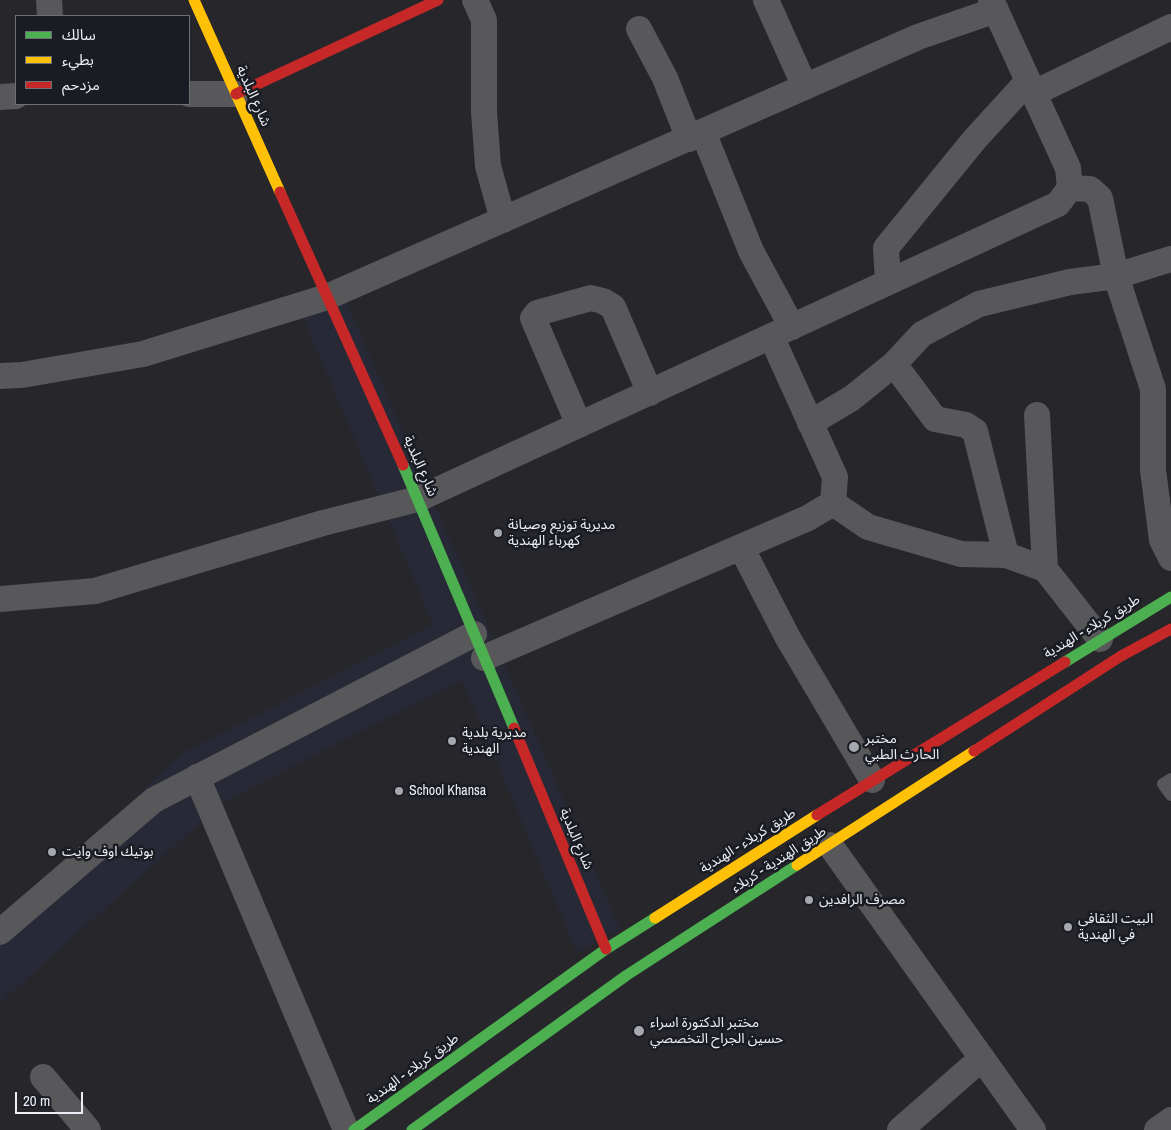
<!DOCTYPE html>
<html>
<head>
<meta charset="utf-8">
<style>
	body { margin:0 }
	#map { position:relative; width:1171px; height:1130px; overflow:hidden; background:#26262b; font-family:"Archivo Narrow","Noto Sans Arabic",sans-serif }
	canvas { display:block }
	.legend { position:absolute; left:15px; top:15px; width:175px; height:90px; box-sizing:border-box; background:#1a1c24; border:1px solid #6e7078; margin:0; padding:6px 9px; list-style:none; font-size:15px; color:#edeef5 }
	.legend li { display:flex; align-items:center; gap:10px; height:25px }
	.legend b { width:25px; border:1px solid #6e7078 }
	.scale { position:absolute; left:15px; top:1092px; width:68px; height:22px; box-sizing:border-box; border:2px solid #edeef5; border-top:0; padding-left:6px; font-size:15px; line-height:18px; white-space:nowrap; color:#edeef5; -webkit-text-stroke:4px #1a1c24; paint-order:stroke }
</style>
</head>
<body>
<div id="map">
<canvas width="1171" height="1130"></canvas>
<ul class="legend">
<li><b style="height:6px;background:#4caf50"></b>سالك</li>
<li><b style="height:6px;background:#ffc107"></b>بطيء</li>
<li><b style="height:6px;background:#c62828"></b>مزدحم</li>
</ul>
<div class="scale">20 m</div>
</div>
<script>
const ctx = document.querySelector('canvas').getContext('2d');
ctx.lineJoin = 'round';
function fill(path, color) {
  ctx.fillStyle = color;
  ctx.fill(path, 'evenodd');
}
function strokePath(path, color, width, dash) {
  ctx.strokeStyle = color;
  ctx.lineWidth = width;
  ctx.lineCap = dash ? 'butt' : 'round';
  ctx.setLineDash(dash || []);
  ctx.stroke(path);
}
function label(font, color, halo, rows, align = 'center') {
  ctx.font = font + ' "Archivo Narrow","Noto Sans Arabic",sans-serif';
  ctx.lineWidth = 5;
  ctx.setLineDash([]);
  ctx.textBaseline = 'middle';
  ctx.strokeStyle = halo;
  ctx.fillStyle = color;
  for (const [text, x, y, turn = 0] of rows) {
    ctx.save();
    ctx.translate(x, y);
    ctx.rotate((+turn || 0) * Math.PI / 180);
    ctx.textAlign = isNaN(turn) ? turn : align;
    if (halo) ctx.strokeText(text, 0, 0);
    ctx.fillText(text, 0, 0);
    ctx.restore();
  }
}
const built = new Path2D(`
	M346,301L620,929L577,953L462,680L222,803L0,1003V919L186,751L433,625L301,313Z`);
const lane = new Path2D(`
	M1171,779L1163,784L1171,795`);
const street = new Path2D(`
	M49,0L50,16
	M475,0L484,20V112L488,166L503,220
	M766,0L805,87
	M639,29L665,78L689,139
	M1034,93L1171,27
	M189,94H236
	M0,97L16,96
	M703,132L751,251L792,327
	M1070,188L1090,189L1100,198L1116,276L1153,389V470L1162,540L1171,558
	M888,282L886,248L975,139L1028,81
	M894,364L935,419L966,425L975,431L1006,555
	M0,376L22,375L143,354L327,297L918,37L996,10
	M1037,415L1045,569
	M810,423L852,398L894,364L922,334L979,304L1070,282L1116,276L1171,259
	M579,425L533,318L537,313L591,298L603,301L613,307L650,393
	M833,503L868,527L961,554L1006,555L1045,569L1100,639
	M741,547L788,638L872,780
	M0,599L95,591L323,523L418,499L1058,204L1070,188L1068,168L991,0
	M484,658L808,518L833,503L835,477L771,336
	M197,777L346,1130
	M830,845L1033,1130
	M0,932L154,800L474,634
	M43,1077L88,1130
	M900,1130L982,1058
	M1157,1130L1171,1120`);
const fast = new Path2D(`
	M403,465L514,728
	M1065,662L1171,597
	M354,1130L606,949L655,918
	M412,1130L627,975L797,865`);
const slow = new Path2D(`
	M194,0L280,192
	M797,865L974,751
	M655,918L817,815`);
const jam = new Path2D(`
	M236,94L438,0
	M280,192L403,465
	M514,728L606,949
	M974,751L1121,656L1171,629
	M817,815L1065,662`);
const markers = [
	[498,533,5,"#a7a8ae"],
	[452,741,5,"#a7a8ae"],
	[854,747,6,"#a7a8ae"],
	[399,791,5,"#a7a8ae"],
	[52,852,5,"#a7a8ae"],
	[809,900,5,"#a7a8ae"],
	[1068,927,5,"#a7a8ae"],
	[639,1031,6,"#a7a8ae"]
];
const streetNames = [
	["شارع البلدية",253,96,66],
	["شارع البلدية",420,466,66],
	["طريق كربلاء - الهندية",1092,627,-31],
	["شارع البلدية",576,839,67],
	["طريق كربلاء - الهندية",748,841,-32],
	["طريق الهندية - كربلاء",779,860,-33],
	["طريق كربلاء - الهندية",413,1069,-36]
];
const poiNames = [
	["مديرية توزيع وصيانة",508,525],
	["كهرباء الهندية",508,541],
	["مديرية بلدية",462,733],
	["الهندية",462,749],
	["مختبر",865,739],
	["الحارث الطبي",865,755],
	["School Khansa",409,791],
	["بوتيك اوف وايت",62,852],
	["مصرف الرافدين",819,900],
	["البيت الثقافي",1078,919],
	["في الهندية",1078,935],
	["مختبر الدكتورة اسراء",650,1023],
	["حسين الجراح التخصصي",650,1039]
];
fill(built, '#272936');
strokePath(lane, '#58585a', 12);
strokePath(street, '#58585a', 26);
strokePath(fast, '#4caf50', 11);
strokePath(slow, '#ffc107', 11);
strokePath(jam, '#c62828', 11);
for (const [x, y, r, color] of markers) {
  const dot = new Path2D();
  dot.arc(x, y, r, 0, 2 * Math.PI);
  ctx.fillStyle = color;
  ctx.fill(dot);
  strokePath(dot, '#1a1c24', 2);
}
label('14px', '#edeef5', '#1a1c24', streetNames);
label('14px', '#edeef5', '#1a1c24', poiNames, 'left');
</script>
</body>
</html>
